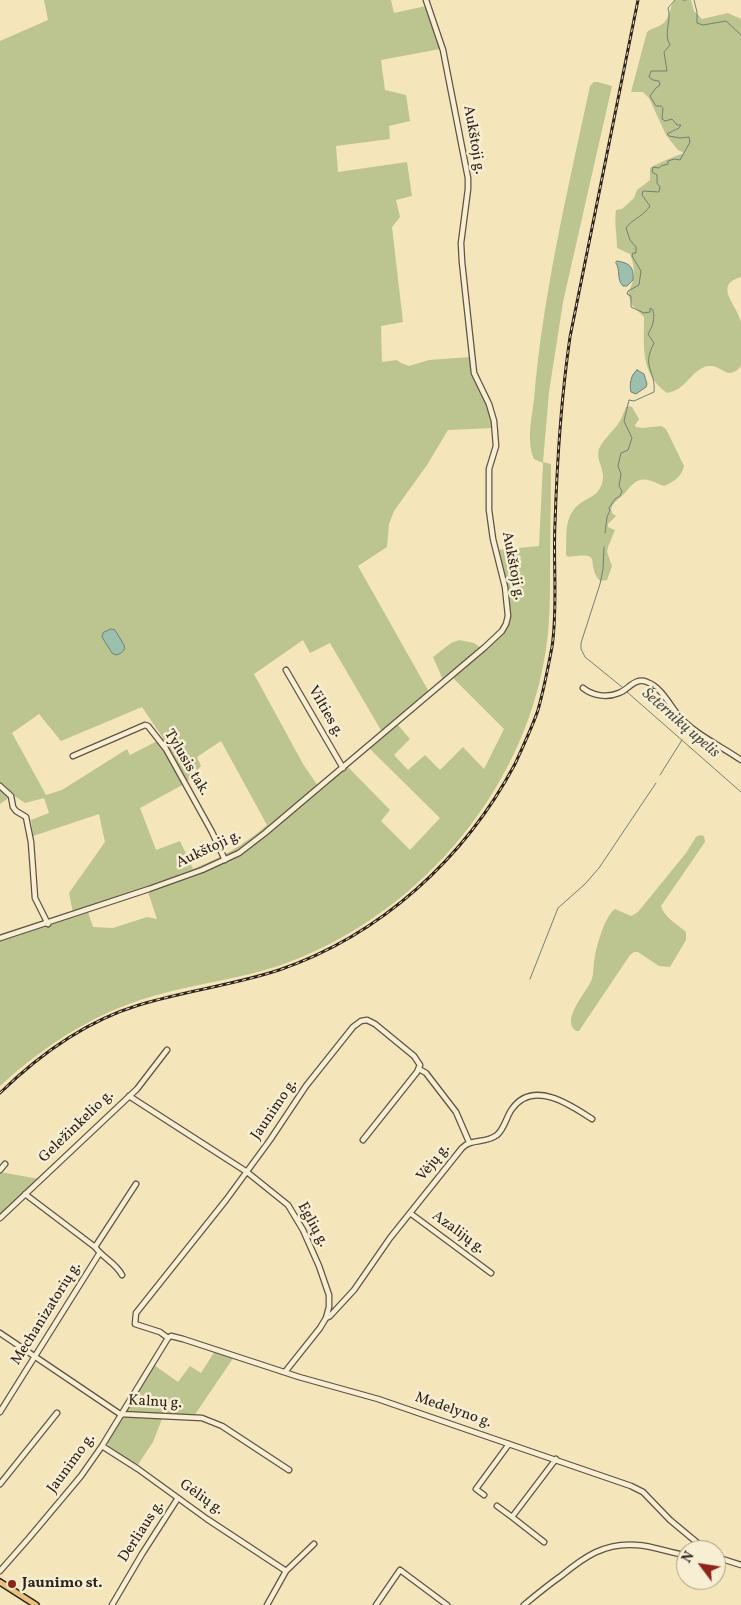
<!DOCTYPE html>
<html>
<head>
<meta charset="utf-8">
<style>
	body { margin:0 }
	#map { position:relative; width:741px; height:1605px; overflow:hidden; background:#f4e5bb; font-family:Vollkorn,serif }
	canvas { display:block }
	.north { position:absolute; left:676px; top:1540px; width:50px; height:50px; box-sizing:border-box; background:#f8eed3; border:1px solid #a89d8a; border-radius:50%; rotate:301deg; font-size:14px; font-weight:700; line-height:20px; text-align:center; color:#2f241c }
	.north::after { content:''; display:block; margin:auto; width:18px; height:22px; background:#8f2418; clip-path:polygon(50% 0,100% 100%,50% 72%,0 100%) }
</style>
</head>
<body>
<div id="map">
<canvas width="741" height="1605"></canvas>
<div class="north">N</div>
</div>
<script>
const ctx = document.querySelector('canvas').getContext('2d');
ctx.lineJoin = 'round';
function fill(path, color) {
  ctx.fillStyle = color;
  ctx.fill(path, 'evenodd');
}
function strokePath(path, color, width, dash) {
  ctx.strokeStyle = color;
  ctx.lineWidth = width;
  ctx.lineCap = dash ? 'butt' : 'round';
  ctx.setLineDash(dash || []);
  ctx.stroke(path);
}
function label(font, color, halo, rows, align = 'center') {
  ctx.font = font + ' Vollkorn,serif';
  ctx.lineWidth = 5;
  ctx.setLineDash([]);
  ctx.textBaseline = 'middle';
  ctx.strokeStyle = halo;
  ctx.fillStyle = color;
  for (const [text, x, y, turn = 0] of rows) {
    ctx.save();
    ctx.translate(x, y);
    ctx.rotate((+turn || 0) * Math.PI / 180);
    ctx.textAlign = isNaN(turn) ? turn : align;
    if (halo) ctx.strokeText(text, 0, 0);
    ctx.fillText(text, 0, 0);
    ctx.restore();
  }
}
const green = new Path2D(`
	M44,0H391L394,13L426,6L440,49L381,60L385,90L406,95L410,121L389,126L390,139L336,146L338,172L407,162L412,196L396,200L400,217L392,227L403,322L381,326L382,362L397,360L401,363L409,366L429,360L470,357L472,372L488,405L494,428L448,430L427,465L394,511L389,524L387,547L358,566L429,692L382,732L330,643L310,653L303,640L254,674L303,764L318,786L249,844L231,855L172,879L73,913L69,893L105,842L99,814L33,836L31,820L49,813L44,798L25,803L13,795L0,804V41L48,20ZM142,707L163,738L130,755L127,749L62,790L46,795L12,733L39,714L61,741ZM221,741L267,825C243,846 222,857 193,869L180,841L156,850L140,808L186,783L201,766L197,757Z
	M674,0H691L694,11L702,19L728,13L741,19V277C712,285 738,306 741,322C741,336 741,352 741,366C727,382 723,365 709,366C696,367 688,383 678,389C675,391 670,392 667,393C640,374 644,346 644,317L632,305L628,294C635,279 636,269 630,254L617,248C617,235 614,222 616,210L622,209L634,198L637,190L650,180V168C660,162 673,157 684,153L678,150L666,135L649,98L643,92H631L647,32C652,28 656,28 661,25C669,21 670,7 674,0Z
	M594,82H598L612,86L563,302L549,392L543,462L551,464C551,500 550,536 550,571C550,599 550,627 545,655C522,796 413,920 278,966C241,978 202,983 164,993C101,1009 48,1042 0,1086V941L88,912L93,927L113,928L147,917L157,919L148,892L219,865L237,857L254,845L347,766L390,810L381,821L410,850L440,818L369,748L397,724L410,739L394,755L408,770L425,755L440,770L463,747L484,769L504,729L453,678L505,630C517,611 503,571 498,550L539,546L543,463L534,459C526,441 532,417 534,399C543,293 568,189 590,86Z
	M629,406L632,407L639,419L635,425L636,427L643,428L661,426L666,429L684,466C682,476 674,482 664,486C643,477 639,475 624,494C619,499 613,502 611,509L612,513L616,516L608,524V527L615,530L608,547L607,552L612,566L607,580L600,581C584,563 606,551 568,557L566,555C567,533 563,513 584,501C592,496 597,495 601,486C608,471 595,462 599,449C603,439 614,431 620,421C622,417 624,412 626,407Z
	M459,640L474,643L481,648L443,680L433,657L451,643Z
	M700,835L704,836L705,842L661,906C664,917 678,925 686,932V940L670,967L659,966L638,952H634L630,955L579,1031H576C560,1020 587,992 592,979C594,972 593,964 595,956C597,944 605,916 615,909L631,916L638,912L686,853L696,837Z
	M0,1172L39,1179L0,1216Z
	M215,1351L234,1357L194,1416L164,1414L153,1442L137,1466L109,1448L107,1441L154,1365L178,1382L190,1366L201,1373Z`);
const water = new Path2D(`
	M617,261C630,263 634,267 633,280L627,286H623C616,279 621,271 616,263Z
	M637,370L644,374L647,384L646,387L636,394L631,392C629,385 631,374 637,370Z
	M111,629L115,630L124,645C126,650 121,654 116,655L112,653L102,637L103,633Z`);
const stream = new Path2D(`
	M683,0H686
	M694,0L697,12V23L703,25L726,21L741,35
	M605,533L607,517L610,510L609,508L615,499L620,496L622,491L619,486L621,474L618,466L621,453L628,450L632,438L624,421L629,400L634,401L654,392C656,370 641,368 654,343L648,334C653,326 655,319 653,310L650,308V312L644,313L631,307V296L627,294L628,291L639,285L641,271L632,256L633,253H636V247L630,240L626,228C632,219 644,216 650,206L642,195L643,191L659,192L660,187L657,183V175L652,172L653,167L659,168L661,166L668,164V161L674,159L680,160L690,142L689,137L680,138L669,136L667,134L679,128L681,125H677L672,119L665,121L662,119L663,108L661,106H656L650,96L656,88L660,85L659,81L653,80L649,77L651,71H667L664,52L670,45C663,34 672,20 668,8L675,0
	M604,547L603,569L600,584L581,643V649L585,657L622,687
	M627,692L741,792
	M660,775L682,740
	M530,979L558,908L585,884L599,868L656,783`);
const minor = new Path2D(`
	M286,670L343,768
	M583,688C593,696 607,698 619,693C629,689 635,677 647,682C661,687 669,704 678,715C694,734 721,746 741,760
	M73,756L145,725L148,726L166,749L212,832L225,860
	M0,786L11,796L13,807L16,811L26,817L31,842L35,898L48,924
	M0,938L149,889L202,870L239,853L265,833L485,647L502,631L506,624L508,616L505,587L493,539L489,510V469L496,446L494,421L489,404L474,373L462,262L461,243L468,189V178L443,50L426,0
	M419,1069L426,1073L456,1112L469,1142
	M129,1096L247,1172L288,1205L303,1230L319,1266L329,1295V1307L326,1318L320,1328L285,1372
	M0,1170L5,1164
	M25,1194L95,1247C103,1258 116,1263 122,1275
	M410,1213L491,1273
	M0,1218L137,1089L167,1050
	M95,1247L136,1184
	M326,1318L330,1316L354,1290L390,1238L462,1148C472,1138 485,1144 497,1135C505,1128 506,1117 512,1109C533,1079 571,1105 592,1119
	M0,1333L120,1414L202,1418L222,1426L289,1470
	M168,1338L160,1332L135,1324L136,1313L226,1200L270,1140L306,1086L353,1027L361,1021L367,1020L375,1024L414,1056L420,1065L417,1072L363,1140
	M0,1412L99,1254
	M102,1446L138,1469L207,1519L286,1571
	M0,1484L57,1413
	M484,1495L476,1489L509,1444
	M497,1506L512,1517L556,1459
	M512,1517L544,1542
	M693,1550L696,1542
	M716,1557L741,1565
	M0,1571L29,1538L81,1476L102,1446L168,1338L171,1336L183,1339L299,1377L378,1399L631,1486L643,1492L670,1520L706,1550
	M112,1605L142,1554L178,1498
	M267,1605L286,1571L314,1544
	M376,1605L400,1570L447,1605
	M524,1605C536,1595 548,1585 561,1576C584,1557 605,1542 637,1545C654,1546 669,1553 686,1555`);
const major = new Path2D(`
	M0,1582L36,1605`);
const rail = new Path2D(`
	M0,1093C39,1055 86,1021 139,1005C185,991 233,985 279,970C381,935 465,858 515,764C523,746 532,728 538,710C544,689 548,668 552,647C558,607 553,564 555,524C557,461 561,399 570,337L638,0`);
const markers = [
	[12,1584,5,"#8f2418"]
];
const streetNames = [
	["Aukštoji g.",473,140,80],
	["Aukštoji g.",512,566,79],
	["Vilties g.",325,712,60],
	["Tylusis tak.",186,763,59],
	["Aukštoji g.",209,850,-25],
	["Jaunimo g.",275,1110,-56],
	["Geležinkelio g.",77,1127,-44],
	["Vėjų g.",434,1163,-51],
	["Eglių g.",312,1225,61],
	["Azalijų g.",458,1233,36],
	["Mechanizatorių g.",47,1314,-58],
	["Kalnų g.",155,1403,3],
	["Medelyno g.",453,1411,19],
	["Jaunimo g.",72,1464,-54],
	["Gėlių g.",201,1498,35],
	["Derliaus g.",142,1532,-57]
];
const poiNames = [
	["Jaunimo st.",22,1584]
];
const waterNames = [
	["Šeternikų upelis",680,724,41]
];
fill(green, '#bcc490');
fill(water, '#9cbfae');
strokePath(water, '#708174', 1);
strokePath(stream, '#708174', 1);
strokePath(minor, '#605444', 7);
strokePath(major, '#2f241c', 8);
strokePath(minor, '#f8eed3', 4.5);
strokePath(major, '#eac27e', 5);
strokePath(rail, '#2f241c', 3);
strokePath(rail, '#f8eed3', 1, [4]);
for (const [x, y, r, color] of markers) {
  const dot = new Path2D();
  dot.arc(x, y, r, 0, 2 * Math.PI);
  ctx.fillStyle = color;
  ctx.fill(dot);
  strokePath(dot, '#f8eed3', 2);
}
label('15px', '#2f241c', '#f8eed3', streetNames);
label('bold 15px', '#2f241c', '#f8eed3', poiNames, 'left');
label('italic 16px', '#505248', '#f8eed3', waterNames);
</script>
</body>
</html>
